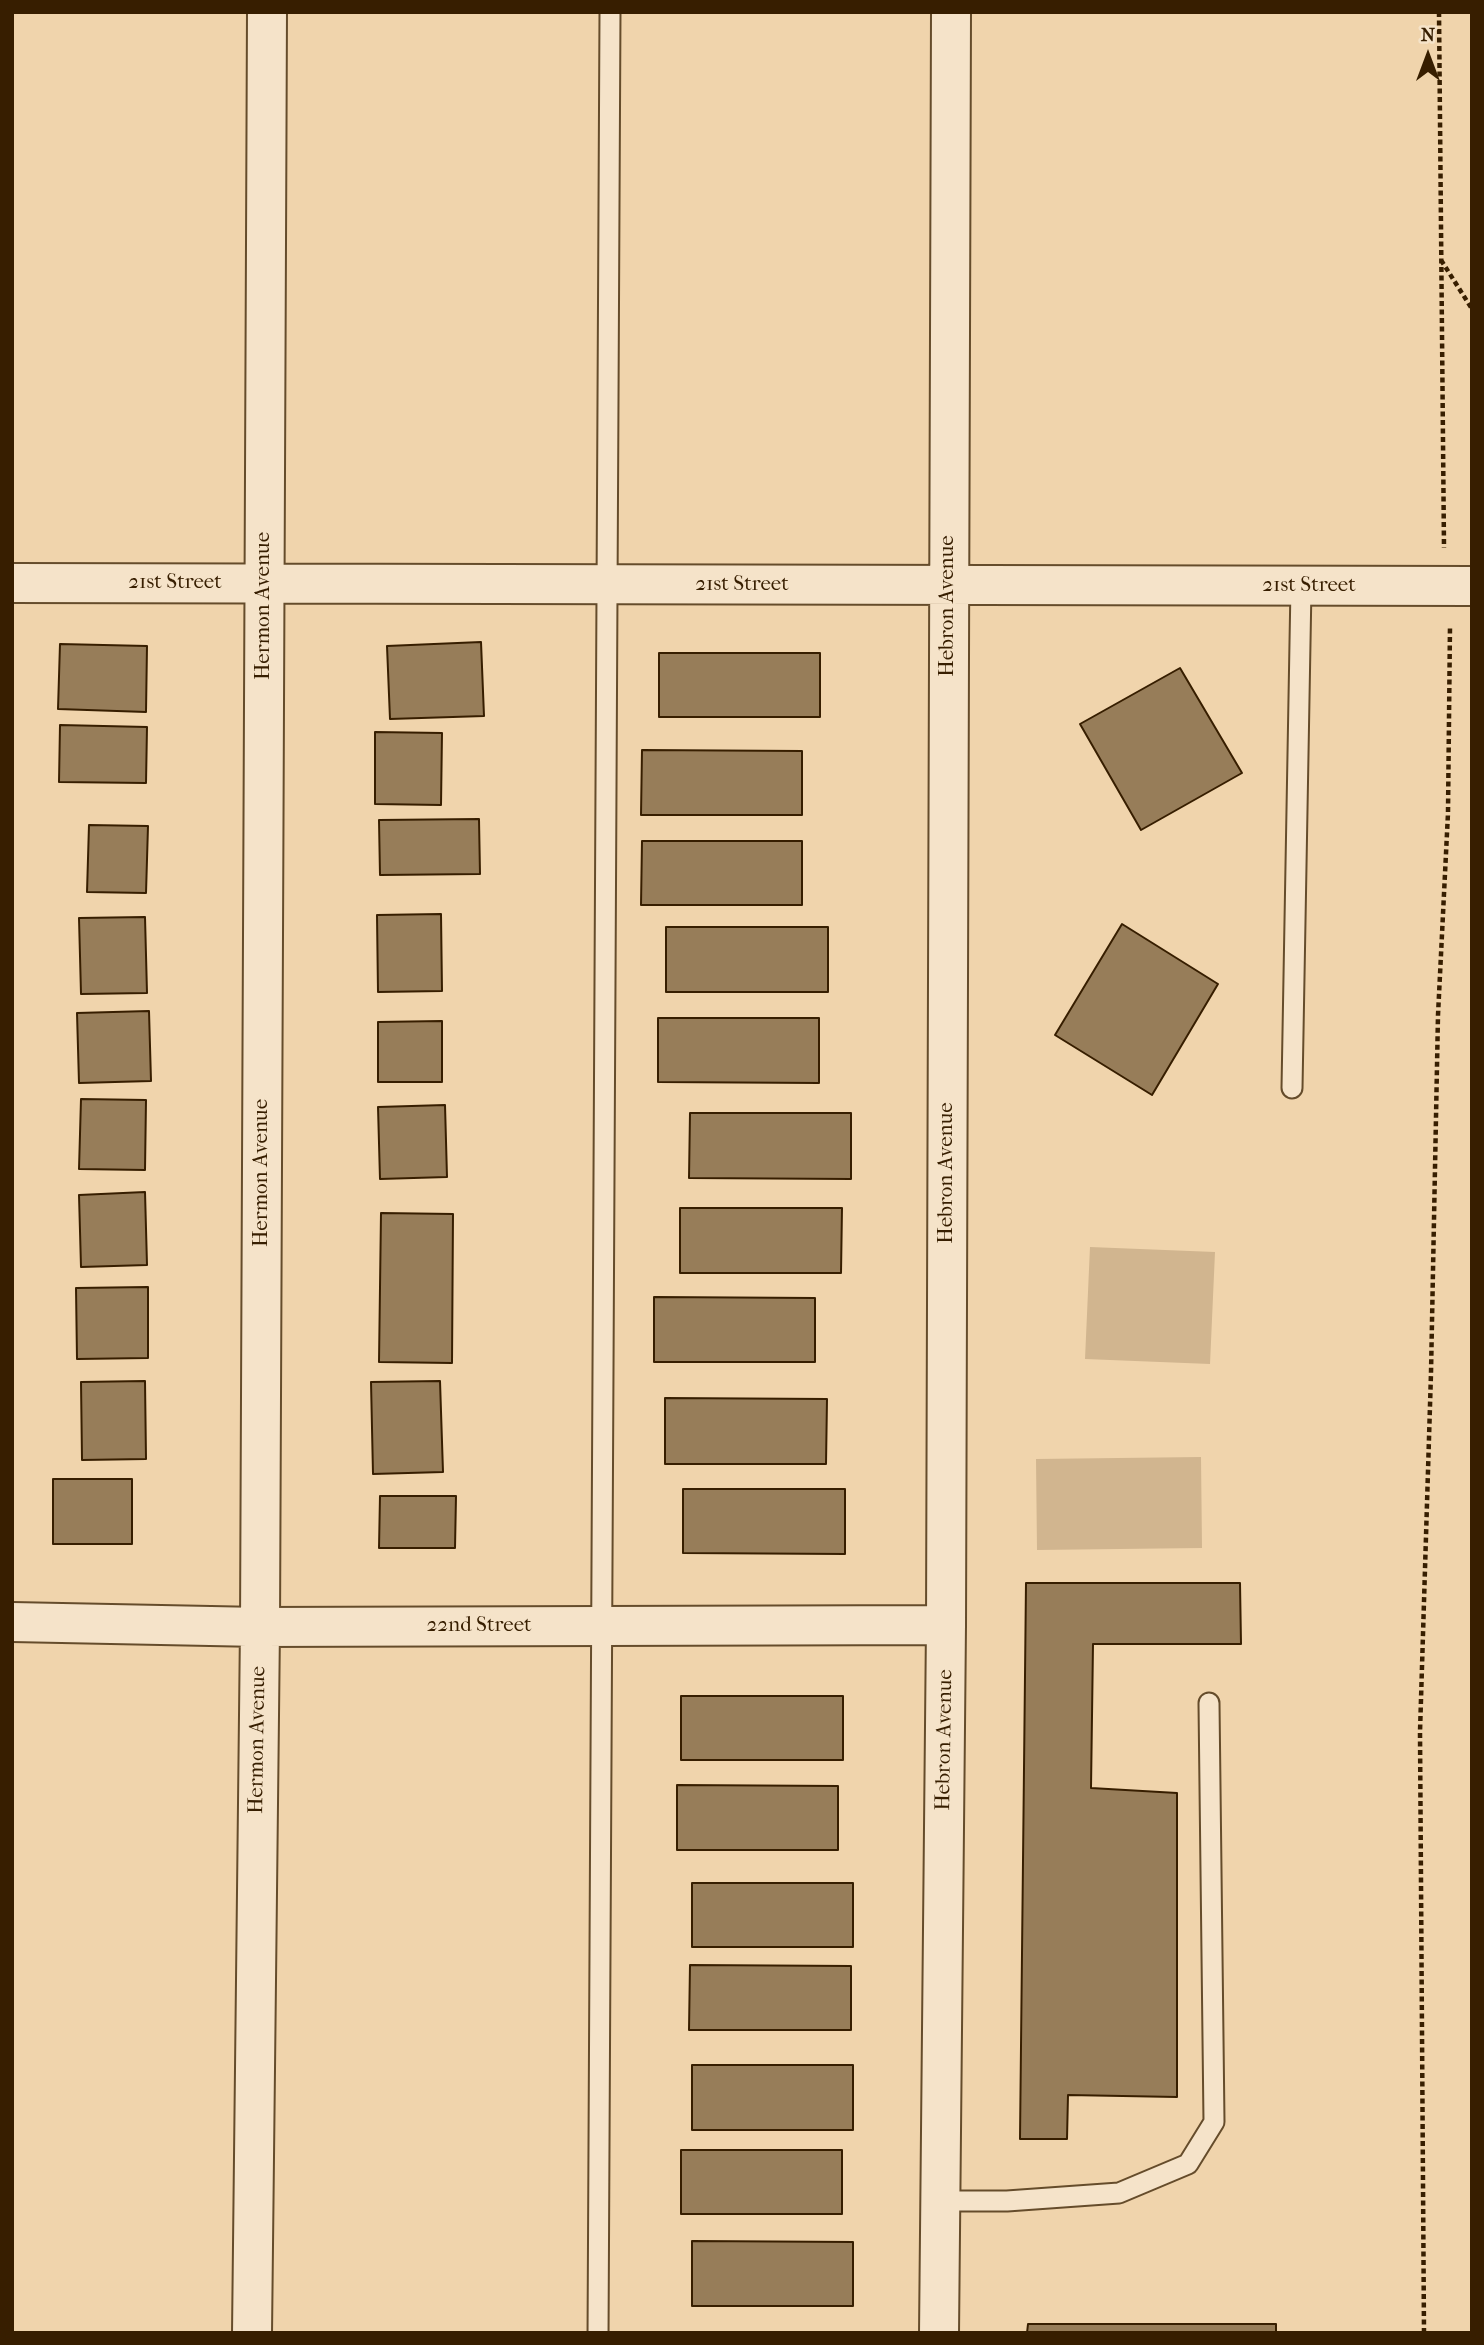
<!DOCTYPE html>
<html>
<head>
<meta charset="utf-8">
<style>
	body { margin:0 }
	#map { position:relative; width:1484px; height:2345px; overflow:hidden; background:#f0d4ac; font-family:"IM FELL French Canon",serif }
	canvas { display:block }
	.frame { position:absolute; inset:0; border:14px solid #371e00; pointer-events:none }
	.north { position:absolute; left:1393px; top:21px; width:70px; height:70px; -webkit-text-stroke:5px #f5e3c9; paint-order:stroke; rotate:0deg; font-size:19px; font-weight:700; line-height:28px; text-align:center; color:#371e00 }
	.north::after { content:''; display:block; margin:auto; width:24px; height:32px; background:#371e00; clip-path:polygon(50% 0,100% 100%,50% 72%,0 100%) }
</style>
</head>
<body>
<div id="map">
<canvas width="1484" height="2345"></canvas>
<div class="frame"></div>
<div class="north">N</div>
</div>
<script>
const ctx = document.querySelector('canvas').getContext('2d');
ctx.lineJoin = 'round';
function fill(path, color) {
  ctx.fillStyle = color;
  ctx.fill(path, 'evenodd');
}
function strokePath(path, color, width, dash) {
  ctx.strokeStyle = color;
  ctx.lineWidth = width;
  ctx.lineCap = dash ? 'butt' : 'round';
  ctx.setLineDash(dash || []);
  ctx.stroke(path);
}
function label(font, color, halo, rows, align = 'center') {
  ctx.font = font + ' "IM FELL French Canon",serif';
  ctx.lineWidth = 5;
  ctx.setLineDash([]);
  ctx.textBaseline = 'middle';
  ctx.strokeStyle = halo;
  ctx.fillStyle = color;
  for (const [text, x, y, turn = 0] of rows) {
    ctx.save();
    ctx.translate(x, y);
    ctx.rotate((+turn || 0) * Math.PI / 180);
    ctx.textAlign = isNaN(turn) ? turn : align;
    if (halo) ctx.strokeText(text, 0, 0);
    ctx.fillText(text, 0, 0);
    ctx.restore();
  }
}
const green = new Path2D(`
	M1090,1247L1215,1252L1210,1364L1085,1359Z
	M1201,1457L1202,1548L1037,1550L1036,1459Z`);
const building = new Path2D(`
	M481,642L484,716L390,719L387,646Z
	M60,644L147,646L146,712L58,709Z
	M659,653H820V717H659Z
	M1180,668L1242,773L1141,830L1080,724Z
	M60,725L147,727L146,783L59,782Z
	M375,732L442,733L441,805L375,804Z
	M642,750L802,751V815H641Z
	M479,819L480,874L380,875L379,820Z
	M89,825L148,826L146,893L87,892Z
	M642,841H802V905H641Z
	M441,914L442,991L378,992L377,915Z
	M145,917L147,993L81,994L79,918Z
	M1122,924L1218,984L1152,1095L1055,1035Z
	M666,927H828V992H666Z
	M149,1011L151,1081L79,1083L77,1013Z
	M658,1018H819V1083L658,1082Z
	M442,1021V1082H378V1022Z
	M81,1099L146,1100L145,1170L79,1169Z
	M445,1105L447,1177L380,1179L378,1107Z
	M690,1113H851V1179L689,1178Z
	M145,1192L147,1265L81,1267L79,1195Z
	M680,1208H842L841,1273H680Z
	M381,1213L453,1214L452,1363L379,1362Z
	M148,1287V1358L77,1359L76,1288Z
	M654,1297L815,1298V1362H654Z
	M145,1381L146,1459L82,1460L81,1382Z
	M440,1381L443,1472L373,1474L371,1382Z
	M665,1398L827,1399L826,1464H665Z
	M53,1479H132V1544H53Z
	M683,1489H845V1554L683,1553Z
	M380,1496H456L455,1548H379Z
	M1026,1583H1240L1241,1644H1093L1091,1788L1177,1793V2097L1068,2095L1067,2139H1020Z
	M681,1696H843V1760H681Z
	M677,1785L838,1786V1850H677Z
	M692,1883H853V1947H692Z
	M690,1965L851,1966V2030H689Z
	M692,2065H853V2130H692Z
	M681,2150H842V2214H681Z
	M692,2241L853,2242V2306H692Z
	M1028,2324H1276V2333H1027Z`);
const path = new Path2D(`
	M1439,12L1444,548
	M1441,260L1472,309
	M1424,2333L1420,1732L1431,1373L1438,1015L1448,813L1450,626`);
const lane = new Path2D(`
	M1292,1088L1301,587
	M940,2201H1007L1119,2193L1188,2164L1214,2122L1209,1703
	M598,2333L610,12`);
const street = new Path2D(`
	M12,583L1472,586
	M12,1622L260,1627L946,1625
	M252,2333L260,1627L267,12
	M939,2333L946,1625L951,12`);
const streetNames = [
	["21st Street",175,583],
	["21st Street",742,585],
	["21st Street",1309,586],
	["Hermon Avenue",264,606,-90],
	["Hebron Avenue",948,606,-90],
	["Hermon Avenue",262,1173,-90],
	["Hebron Avenue",947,1173,-90],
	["22nd Street",479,1626],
	["Hermon Avenue",258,1740,-89],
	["Hebron Avenue",945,1740,-89]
];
fill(green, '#d1b58f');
fill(building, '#977d59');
strokePath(building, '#371e00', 2);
strokePath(lane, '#654c2b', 23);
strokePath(street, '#654c2b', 42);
strokePath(path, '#371e00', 4.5, [5, 3.5]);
strokePath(lane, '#f5e3c9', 19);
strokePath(street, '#f5e3c9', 38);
label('21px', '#371e00', '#f5e3c9', streetNames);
</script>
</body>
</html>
